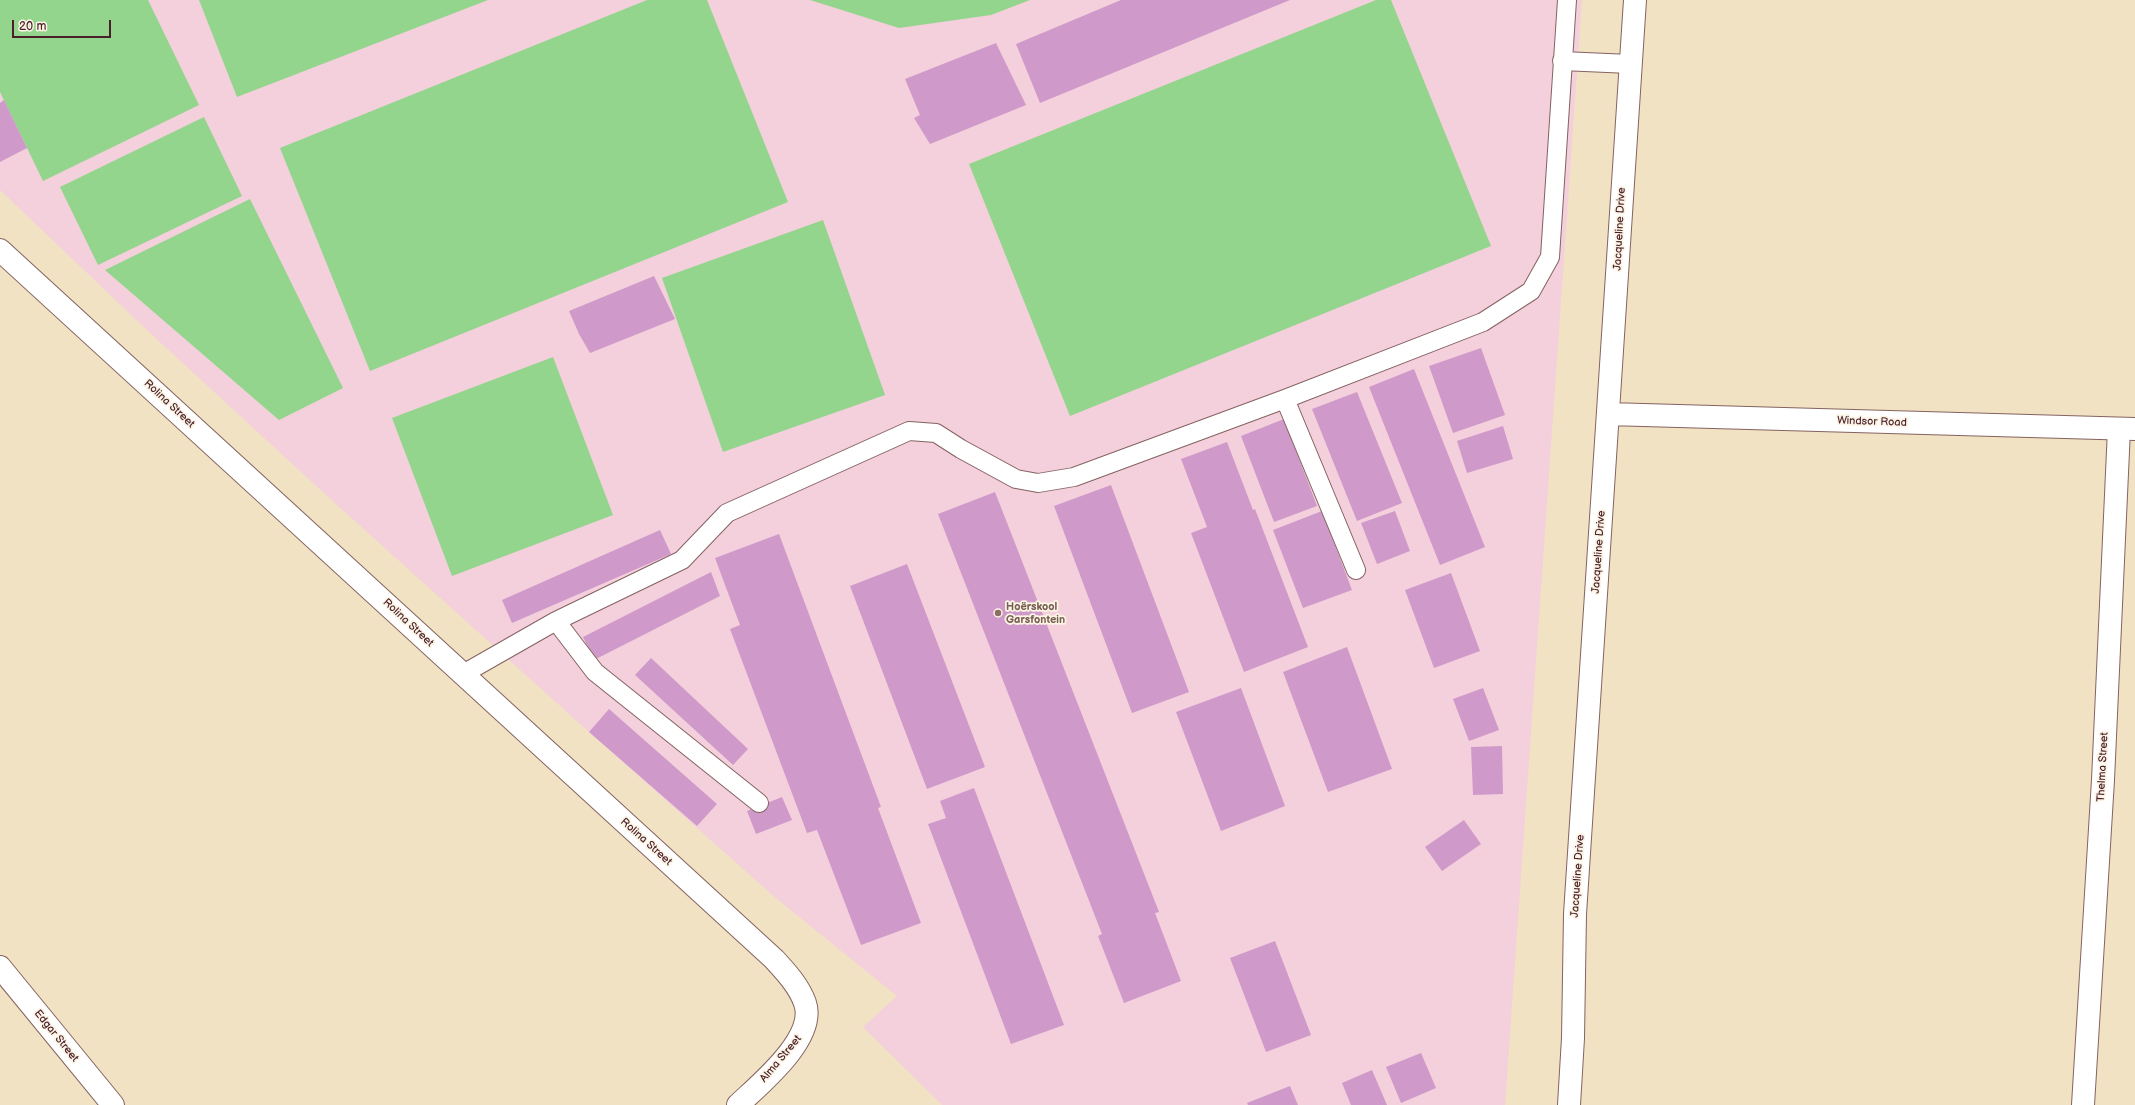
<!DOCTYPE html>
<html>
<head>
<meta charset="utf-8">
<style>
	body { margin:0 }
	#map { position:relative; width:2135px; height:1105px; overflow:hidden; background:#f0e2c3; font-family:"Balsamiq Sans",sans-serif }
	canvas { display:block }
	.scale { position:absolute; left:12px; top:20px; width:99px; height:18px; box-sizing:border-box; border:2px solid #4a1f2b; border-top:0; padding-left:5px; font-size:12px; line-height:14px; white-space:nowrap; color:#4a1f2b; -webkit-text-stroke:3px #fcf5e5; paint-order:stroke }
</style>
</head>
<body>
<div id="map">
<canvas width="2135" height="1105"></canvas>
<div class="scale">20 m</div>
</div>
<script>
const ctx = document.querySelector('canvas').getContext('2d');
ctx.lineJoin = 'round';
function fill(path, color) {
  ctx.fillStyle = color;
  ctx.fill(path, 'evenodd');
}
function strokePath(path, color, width, dash) {
  ctx.strokeStyle = color;
  ctx.lineWidth = width;
  ctx.lineCap = dash ? 'butt' : 'round';
  ctx.setLineDash(dash || []);
  ctx.stroke(path);
}
function label(font, color, halo, rows, align = 'center') {
  ctx.font = font + ' "Balsamiq Sans",sans-serif';
  ctx.lineWidth = 3.5;
  ctx.setLineDash([]);
  ctx.textBaseline = 'middle';
  ctx.strokeStyle = halo;
  ctx.fillStyle = color;
  for (const [text, x, y, turn = 0] of rows) {
    ctx.save();
    ctx.translate(x, y);
    ctx.rotate((+turn || 0) * Math.PI / 180);
    ctx.textAlign = isNaN(turn) ? turn : align;
    if (halo) ctx.strokeText(text, 0, 0);
    ctx.fillText(text, 0, 0);
    ctx.restore();
  }
}
const built = new Path2D(`
	M0,0H1582L1505,1105H942L863,1027L897,996L777,899L589,732L326,495L148,331L0,190Z`);
const green = new Path2D(`
	M0,0H148L199,105L43,181L0,92Z
	M199,0H488L237,97Z
	M647,0H707L788,202L370,371L280,148Z
	M810,0H1030L991,15L899,28Z
	M1376,0H1391L1491,246L1070,416L969,164Z
	M204,117L242,196L98,265L60,187Z
	M250,199L343,388L279,420L105,270Z
	M823,220L885,395L723,452L662,278Z
	M553,357L613,515L452,576L392,418Z`);
const building = new Path2D(`
	M1121,0H1290L1040,103L1016,44Z
	M996,43L1026,105L930,144L914,118L920,115L905,79Z
	M4,100L27,148L0,162V103Z
	M654,276L675,319L590,353L579,334L569,311Z
	M1481,348L1505,415L1453,433L1429,366Z
	M1414,369L1485,547L1440,565L1369,387Z
	M1357,392L1402,503L1357,521L1312,409Z
	M1284,419L1317,506L1274,522L1241,436Z
	M1503,426L1513,459L1467,473L1457,441Z
	M1227,442L1253,510L1255,509L1308,647L1244,672L1191,533L1207,527L1181,459Z
	M1111,485L1189,692L1132,713L1054,506Z
	M995,492L1159,912L1155,913L1181,981L1124,1003L1098,936L1102,934L938,514Z
	M1322,511L1352,590L1303,608L1273,530Z
	M1395,511L1410,551L1377,564L1361,523Z
	M660,530L671,554L512,623L502,600Z
	M779,534L881,807L878,808L921,923L861,945L817,830L807,833L730,629L740,625L715,558Z
	M907,564L985,767L927,789L850,586Z
	M711,572L720,596L594,660L583,637Z
	M1451,573L1480,651L1434,668L1405,590Z
	M1347,647L1392,769L1328,792L1283,672Z
	M651,658L748,749L733,765L635,675Z
	M1241,688L1285,806L1221,831L1176,712Z
	M1483,688L1499,730L1469,741L1453,699Z
	M609,709L717,804L697,826L589,732Z
	M1502,746L1503,794L1473,795L1471,747Z
	M974,788L1064,1025L1011,1044L928,824L946,818L940,801Z
	M782,797L792,820L756,834L747,811Z
	M1464,820L1481,844L1442,871L1425,847Z
	M1275,941L1311,1035L1266,1052L1230,958Z
	M1421,1053L1436,1088L1401,1103L1386,1067Z
	M1372,1070L1387,1105H1351L1342,1083Z
	M1290,1086L1298,1105H1248L1247,1103Z`);
const service = new Path2D(`
	M1562,61L1630,64
	M1285,399L1356,570
	M556,621L595,672L759,803
	M463,674L556,621L682,560L727,513L909,431L936,433L961,449L1016,479L1038,483L1074,477L1285,399L1483,322L1531,291L1550,257L1567,0`);
const minor = new Path2D(`
	M0,250L774,959C786,972 799,986 805,1003C817,1038 760,1084 738,1105
	M0,967L113,1105
	M2083,1105L2103,780L2119,429`);
const tertiary = new Path2D(`
	M1608,414L2135,429
	M1569,1105L1573,1038L1575,914L1635,0`);
const markers = [
	[998,613,4,"#8d6e63"]
];
const streetNames = [
	["Jacqueline Drive",1620,229,-87],
	["Rolina Street",169,404,43],
	["Windsor Road",1872,422,2],
	["Jacqueline Drive",1599,552,-86],
	["Rolina Street",408,623,43],
	["Thelma Street",2103,767,-87],
	["Rolina Street",646,842,42],
	["Jacqueline Drive",1578,876,-86],
	["Edgar Street",56,1036,51],
	["Alma Street",781,1059,-50]
];
const educationNames = [
	["Hoërskool",1006,607],
	["Garsfontein",1006,620]
];
fill(built, '#f4cfdc');
fill(green, '#93d58c');
fill(building, '#cf9aca');
strokePath(service, '#846360', 20);
strokePath(minor, '#846360', 24);
strokePath(tertiary, '#846360', 24);
strokePath(service, '#fff', 18);
strokePath(minor, '#fff', 22);
strokePath(tertiary, '#fff', 22);
for (const [x, y, r, color] of markers) {
  const dot = new Path2D();
  dot.arc(x, y, r, 0, 2 * Math.PI);
  ctx.fillStyle = color;
  ctx.fill(dot);
  strokePath(dot, '#fcf5e5', 1.5);
}
label('11px', '#4a1f2b', '#fcf5e5', streetNames);
label('bold 11px', '#785e54', '#fcf5e5', educationNames, 'left');
</script>
</body>
</html>
